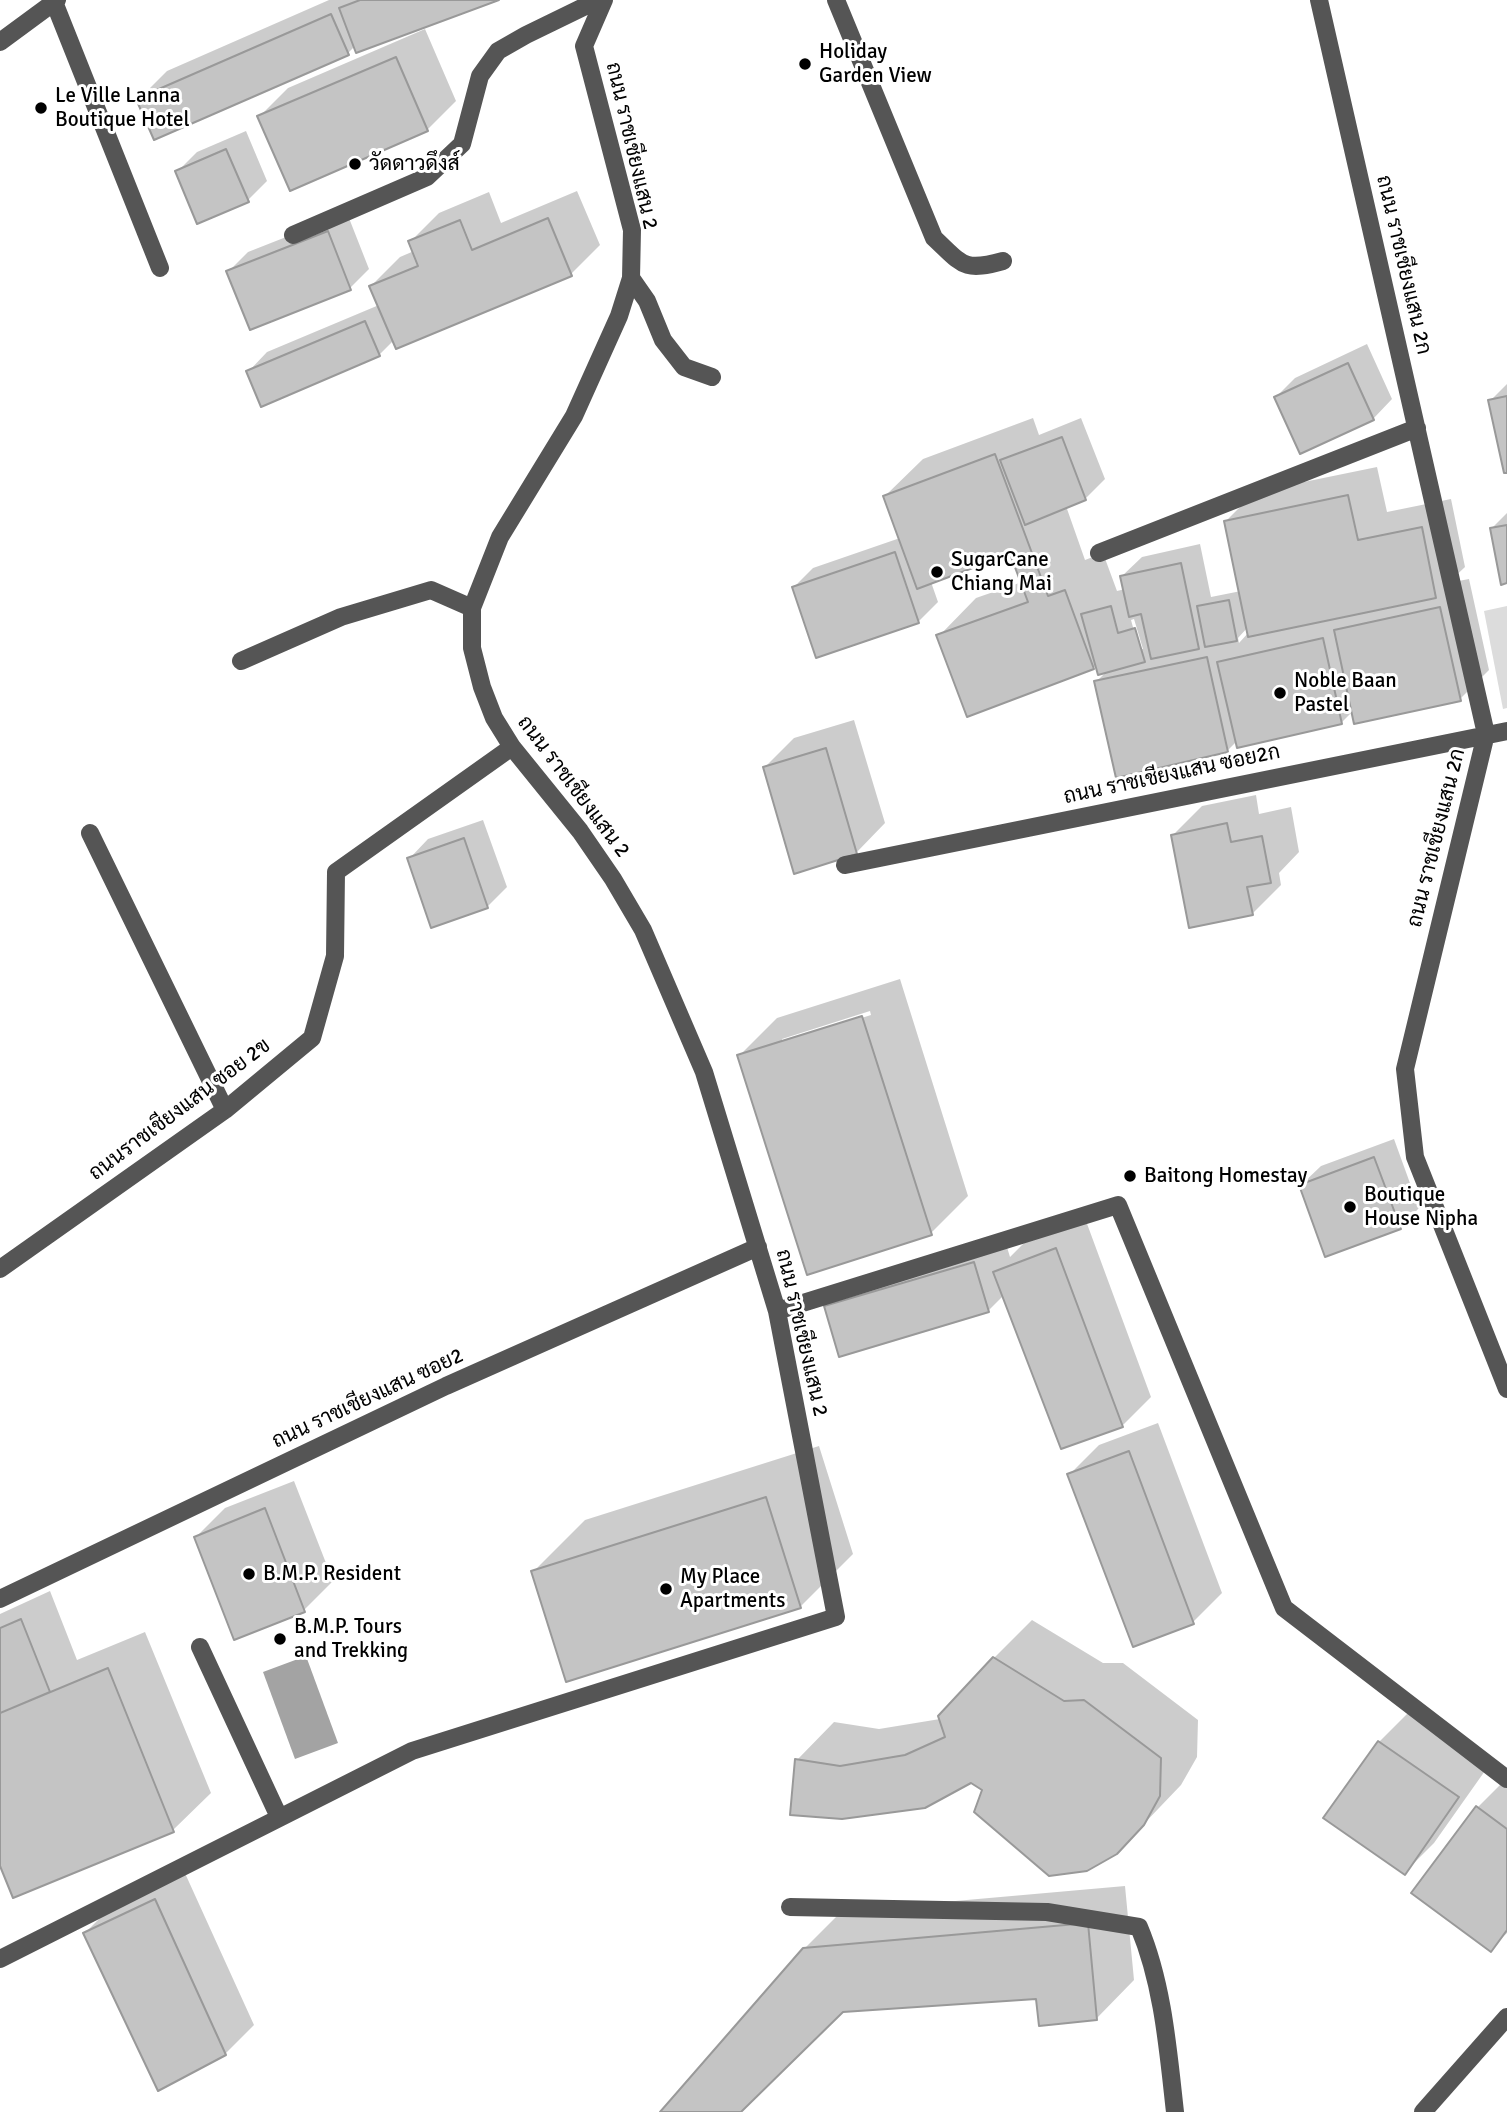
<!DOCTYPE html>
<html>
<head>
<meta charset="utf-8">
<style>
	body { margin:0 }
	canvas { display:block; background:#fff }
</style>
</head>
<body>
<canvas width="1507" height="2112"></canvas>
<script>
const ctx = document.querySelector('canvas').getContext('2d');
ctx.lineJoin = 'round';
function fill(path, color) {
  ctx.fillStyle = color;
  ctx.fill(path, 'evenodd');
}
function strokePath(path, color, width, dash) {
  ctx.strokeStyle = color;
  ctx.lineWidth = width;
  ctx.lineCap = dash ? 'butt' : 'round';
  ctx.setLineDash(dash || []);
  ctx.stroke(path);
}
function label(font, color, halo, rows, align = 'center') {
  ctx.font = font + ' Signika,Sarabun,sans-serif';
  ctx.lineWidth = 6;
  ctx.setLineDash([]);
  ctx.textBaseline = 'middle';
  ctx.strokeStyle = halo;
  ctx.fillStyle = color;
  for (const [text, x, y, turn = 0] of rows) {
    ctx.save();
    ctx.translate(x, y);
    ctx.rotate((+turn || 0) * Math.PI / 180);
    ctx.textAlign = isNaN(turn) ? turn : align;
    if (halo) ctx.strokeText(text, 0, 0);
    ctx.fillText(text, 0, 0);
    ctx.restore();
  }
}
const green = new Path2D(`
	M1507,606V708L1503,709L1484,611Z`);
const water = new Path2D(`
	M306,1656L338,1743L295,1759L263,1672Z`);
const shadow = new Path2D(`
	M329,0H494L355,46L348,53L138,100L167,71Z
	M425,29L456,101L427,130L259,117L288,88Z
	M246,131L267,181L248,200L177,172L197,152Z
	M577,191L600,245L571,274L394,340L379,355L248,372L267,352L379,305L371,286L400,257L414,251L410,242L439,213L489,192L501,223Z
	M347,213L369,269L350,288L229,271L248,252Z
	M1367,344L1392,399L1373,419L1276,397L1295,378Z
	M1507,384V471L1490,401Z
	M1033,418L1039,435L1081,418L1105,479L1085,499L1066,506L1085,560L1103,553L1117,591L1125,589L1122,576L1142,557L1200,544L1211,597L1241,591L1226,521L1255,492L1377,467L1387,512L1451,499L1465,567L1448,583L1469,579L1489,670L1460,699L1353,711L1342,722L1237,741L1227,751L1096,682L1107,671L1097,665L1093,668L939,636L976,598L1022,582L1011,552L931,582L938,602L918,622L794,587L813,568L900,538L885,496L923,459ZM1134,619L1143,649H1139L1131,620ZM1248,627L1249,632L1239,643L1238,638Z
	M1507,513V581L1491,529Z
	M854,720L885,823L856,853L765,767L794,738Z
	M1256,795L1259,814L1291,807L1299,852L1279,873L1281,885L1252,914L1172,836L1202,806Z
	M483,820L507,887L487,907L409,859L428,839Z
	M900,979L968,1196L931,1233L739,1056L777,1018ZM870,1011L871,1015L782,1043V1039Z
	M1394,1139L1419,1208L1400,1228L1301,1185L1321,1166Z
	M1086,1221L1151,1397L1122,1426L1004,1295L988,1311L826,1307L855,1278L1003,1234L1010,1257L1024,1243Z
	M1158,1423L1222,1593L1193,1622L1070,1474L1099,1445Z
	M819,1446L853,1554L801,1606L567,1680L533,1572L585,1520Z
	M294,1481L333,1581L304,1610L235,1638L196,1537L225,1508Z
	M50,1591L77,1660L145,1632L211,1793L173,1830L14,1896L0,1862V1614Z
	M1032,1620L1103,1663H1123L1198,1720L1197,1757L1181,1785L1116,1853L971,1781L925,1806L797,1760L834,1722L879,1729L940,1719L994,1658Z
	M1408,1713L1487,1768L1434,1843L1405,1872L1379,1742Z
	M1507,1778V1933L1490,1949L1413,1893L1478,1807Z
	M184,1871L254,2025L225,2054L85,1933L114,1904Z
	M1125,1886L1134,1980L1097,2018L1038,1997L843,2010L739,2112H662L804,1949L842,1911Z`);
const building = new Path2D(`
	M360,0H499L356,53L339,8Z
	M331,14L349,55L154,140L136,99Z
	M396,57L428,131L290,191L257,116Z
	M226,149L249,202L197,224L175,171Z
	M548,218L572,276L396,349L369,286L418,266L408,241L460,220L472,250Z
	M328,231L351,290L250,330L226,271Z
	M365,321L380,356L261,407L246,371Z
	M1348,363L1374,420L1300,454L1274,397Z
	M1507,396V473H1504L1488,400Z
	M1062,437L1086,500L1025,525L1000,460Z
	M995,454L1048,596L1065,590L1094,669L967,717L936,635L1028,602L1010,554L917,589L883,496Z
	M1348,495L1358,540L1422,527L1436,598L1248,637L1224,521Z
	M1507,525V583L1501,585L1490,528Z
	M895,552L919,623L816,658L792,587Z
	M1181,563L1199,649L1151,659L1141,614L1129,617L1120,576Z
	M1229,600L1237,641L1205,647L1197,606Z
	M1111,606L1118,633L1135,628L1145,662L1098,675L1081,614Z
	M1440,607L1461,701L1354,724L1334,630Z
	M1323,638L1342,724L1237,748L1217,662Z
	M1207,657L1228,752L1116,778L1094,681Z
	M826,748L857,854L794,874L763,767Z
	M1227,823L1231,842L1262,836L1271,883L1247,887L1253,915L1189,928L1171,835Z
	M464,838L488,908L431,928L407,858Z
	M862,1016L932,1235L807,1275L737,1055Z
	M1374,1157L1401,1229L1325,1257L1299,1185Z
	M1056,1248L1123,1427L1061,1449L993,1272Z
	M974,1262L989,1312L839,1357L824,1306Z
	M1129,1451L1194,1624L1133,1647L1067,1474Z
	M766,1497L801,1608L566,1682L531,1571Z
	M265,1508L305,1612L234,1640L194,1537Z
	M21,1619L50,1692L0,1713V1628Z
	M993,1657L1064,1701L1084,1700L1161,1758L1160,1796L1144,1825L1117,1854L1087,1871L1049,1876L974,1812L982,1790L971,1783L925,1808L842,1819L790,1815L795,1759L840,1766L905,1755L945,1737L938,1716Z
	M108,1668L174,1832L13,1898L0,1866V1713Z
	M1378,1741L1459,1797L1405,1875L1323,1818Z
	M1476,1806L1507,1829V1930L1491,1952L1411,1893Z
	M155,1899L226,2055L158,2091L83,1933Z
	M1088,1923L1097,2020L1039,2026L1036,1999L843,2012L741,2112H660L803,1948Z`);
const minor = new Path2D(`
	M836,0L934,238C963,265 963,272 1003,261
	M1319,0L1486,734L1405,1069L1415,1157L1507,1389
	M54,2L160,268
	M0,42L57,0
	M293,235L427,177L462,144L480,76L498,51L526,35L598,0
	M631,278L647,301L663,340L684,367L712,377
	M1099,553L1417,428
	M241,661L341,617L431,590L472,608
	M90,833L225,1110
	M845,865L1507,731
	M0,1269L225,1110L312,1038L335,956L336,872L512,747
	M777,1311L1118,1205L1284,1608L1507,1779
	M0,1599L446,1386L758,1247
	M200,1647L279,1817
	M790,1907L1047,1912L1139,1927C1163,1984 1168,2050 1175,2112
	M0,1959L412,1751L836,1617L777,1311L704,1072L643,930L613,879L580,831L512,747L494,718L482,687L472,648V608L500,537L574,416L619,316L631,278L632,230L584,46L604,0
	M1423,2112L1507,2017`);
const markers = [
	[805,64,7,"#000"],
	[41,108,7,"#000"],
	[355,164,7,"#000"],
	[937,572,7,"#000"],
	[1280,693,7,"#000"],
	[1130,1176,7,"#000"],
	[1350,1207,7,"#000"],
	[249,1574,7,"#000"],
	[666,1589,7,"#000"],
	[280,1639,7,"#000"]
];
const poiNames = [
	["Holiday",819,52],
	["Garden View",819,76],
	["Le Ville Lanna",55,96],
	["Boutique Hotel",55,120],
	["วัดดาวดึงส์",369,164],
	["SugarCane",951,560],
	["Chiang Mai",951,584],
	["Noble Baan",1294,681],
	["Pastel",1294,705],
	["Baitong Homestay",1144,1176],
	["Boutique",1364,1195],
	["House Nipha",1364,1219],
	["B.M.P. Resident",263,1574],
	["My Place",680,1577],
	["Apartments",680,1601],
	["B.M.P. Tours",294,1627],
	["and Trekking",294,1651]
];
const streetNames = [
	["ถนน ราชเชียงแสน 2",631,146,77],
	["ถนน ราชเชียงแสน 2ก",1403,265,77],
	["ถนน ราชเชียงแสน ซอย2ก",1172,775,-12],
	["ถนน ราชเชียงแสน 2",573,787,53],
	["ถนน ราชเชียงแสน 2ก",1437,838,-76],
	["ถนนราชเชียงแสน ซอย 2ข",180,1110,-37],
	["ถนน ราชเชียงแสน 2",801,1333,77],
	["ถนน ราชเชียงแสน ซอย2",368,1399,-25]
];
fill(green, '#dcdcdc');
fill(water, '#a3a3a3');
fill(shadow, '#0003');
fill(building, '#c4c4c4');
strokePath(building, '#999', 2);
strokePath(minor, '#555', 18);
for (const [x, y, r, color] of markers) {
  const dot = new Path2D();
  dot.arc(x, y, r, 0, 2 * Math.PI);
  ctx.fillStyle = color;
  ctx.fill(dot);
  strokePath(dot, '#fff', 2.5);
}
label('21px', '#000', '#fff', poiNames, 'left');
label('21px', '#000', '#fff', streetNames);
</script>
</body>
</html>
